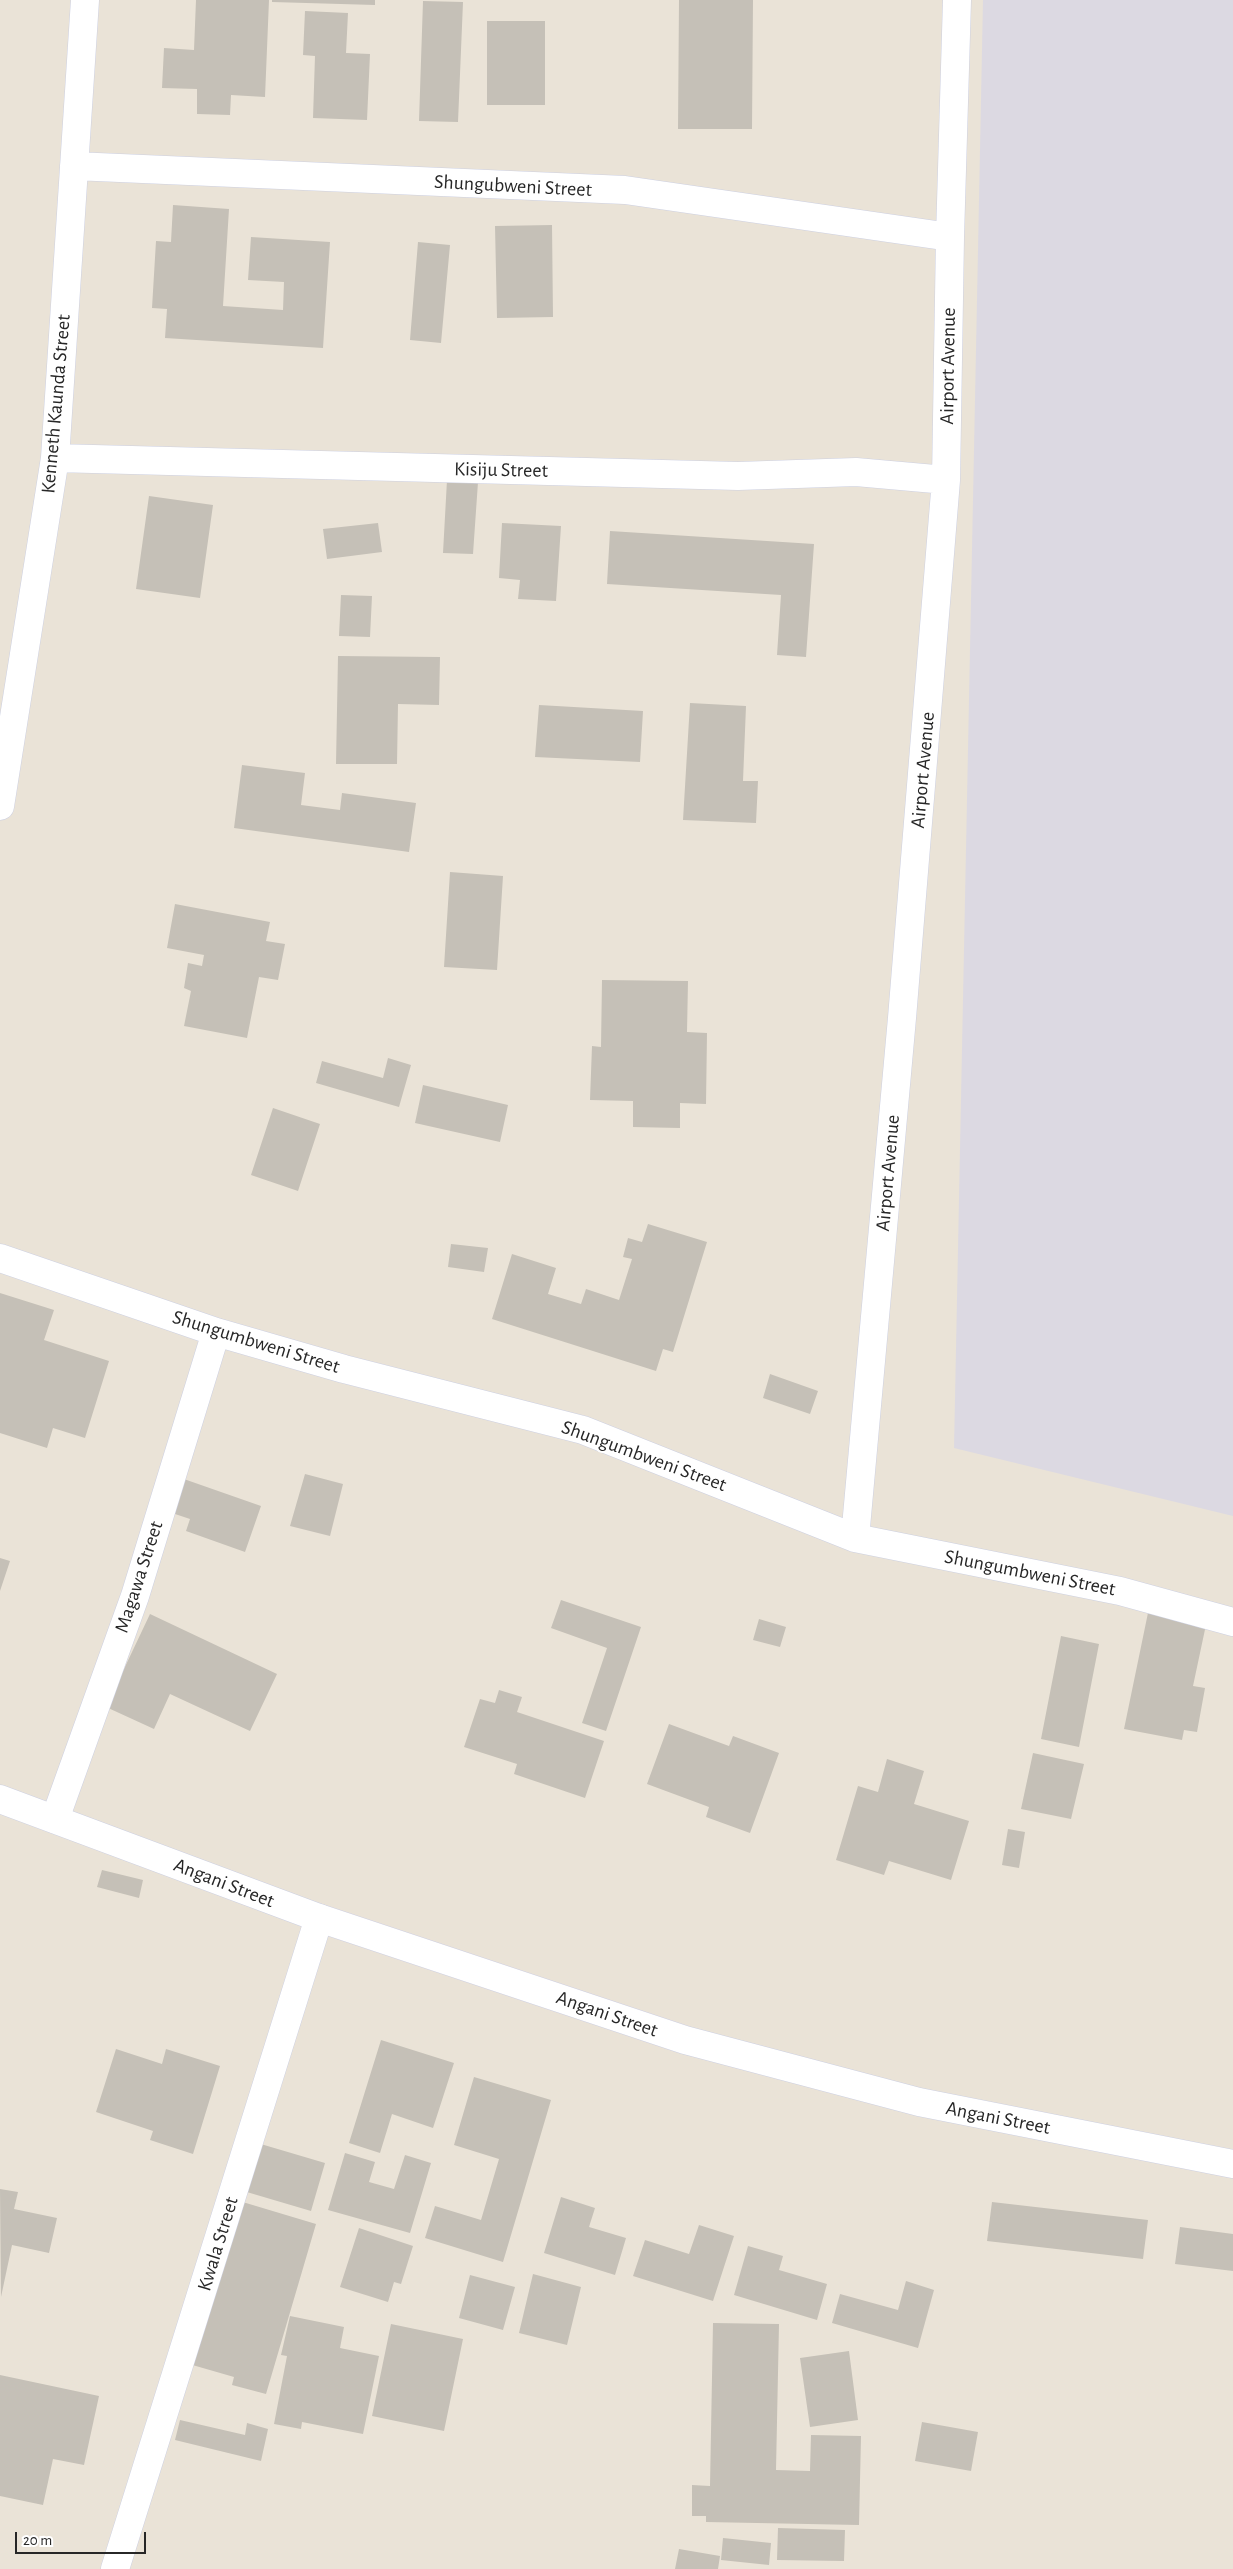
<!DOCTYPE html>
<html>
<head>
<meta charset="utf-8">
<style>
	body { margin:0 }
	#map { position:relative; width:1233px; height:2569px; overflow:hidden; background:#eae3d7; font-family:"Alegreya Sans",sans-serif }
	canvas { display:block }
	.scale { position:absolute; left:15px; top:2532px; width:131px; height:22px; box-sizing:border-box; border:2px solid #272727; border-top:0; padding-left:6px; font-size:15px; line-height:18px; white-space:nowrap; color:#272727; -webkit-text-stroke:4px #fff; paint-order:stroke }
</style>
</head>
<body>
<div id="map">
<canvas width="1233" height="2569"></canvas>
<div class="scale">20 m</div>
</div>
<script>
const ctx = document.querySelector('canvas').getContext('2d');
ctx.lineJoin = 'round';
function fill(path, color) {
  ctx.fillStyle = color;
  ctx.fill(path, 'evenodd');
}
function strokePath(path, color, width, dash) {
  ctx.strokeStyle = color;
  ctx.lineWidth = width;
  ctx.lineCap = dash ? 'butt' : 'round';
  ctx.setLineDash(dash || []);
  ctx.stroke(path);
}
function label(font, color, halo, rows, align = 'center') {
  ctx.font = font + ' "Alegreya Sans",sans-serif';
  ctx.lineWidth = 4;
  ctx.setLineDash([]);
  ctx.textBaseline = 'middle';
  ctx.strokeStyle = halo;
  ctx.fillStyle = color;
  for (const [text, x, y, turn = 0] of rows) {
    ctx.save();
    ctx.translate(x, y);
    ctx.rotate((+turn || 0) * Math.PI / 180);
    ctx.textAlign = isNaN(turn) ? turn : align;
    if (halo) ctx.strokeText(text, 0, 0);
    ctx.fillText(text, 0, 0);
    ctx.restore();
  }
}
const industrial = new Path2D(`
	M983,0H1233V1516L954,1448Z`);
const building = new Path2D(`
	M196,0H269L265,97L231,95L230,115L197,114V89L162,88L164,48L194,50Z
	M272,0H375V5L272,2Z
	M679,0H753L752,129H678Z
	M423,1L463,2L458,122L419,121Z
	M305,11L348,13L346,53L370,54L367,120L313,118L315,56L303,55Z
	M487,21H545V105H487Z
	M173,205L229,209L223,306L283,310L284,282L248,280L251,237L330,242L323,348L165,338L167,309L152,308L156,241L171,242Z
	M552,225L553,317L497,318L495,226Z
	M418,242L450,245L441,343L410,340Z
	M447,480L478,482L473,554L443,553Z
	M149,496L213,505L200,598L136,589Z
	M378,523L382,552L327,559L323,529Z
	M502,523L561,526L556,601L518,599L520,580L499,578Z
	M610,531L814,544L806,657L777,655L781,595L607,584Z
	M341,595L372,596L370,637L339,636Z
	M338,656L440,657L439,705L398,704L397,764H336Z
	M690,703L746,706L743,781H758L756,823L683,820Z
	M539,705L643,711L640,762L535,757Z
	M242,765L305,773L301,805L340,810L342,793L416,803L409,852L234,828Z
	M450,872L503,876L497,970L444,967Z
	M175,904L270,922L266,941L285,944L278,980L259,977L247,1038L184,1026L191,991L184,988L188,963L202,966L204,955L167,948Z
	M602,980L688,981L687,1032L707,1033L706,1104L680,1103V1128L633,1127V1101L590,1100L592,1046L601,1047Z
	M388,1058L411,1065L399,1107L316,1083L322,1061L383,1078Z
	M423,1085L508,1105L500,1142L415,1123Z
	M273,1108L320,1124L298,1191L251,1175Z
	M648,1224L707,1242L673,1352L663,1349L656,1371L492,1319L512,1254L556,1268L548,1294L581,1304L586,1289L619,1300L632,1259L623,1257L628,1238L642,1242Z
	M451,1244L488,1248L484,1272L448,1267Z
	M0,1293L54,1310L44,1340L109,1361L85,1438L53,1428L47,1448L0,1433Z
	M770,1374L818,1391L810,1414L763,1398Z
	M305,1474L343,1484L330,1536L290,1526Z
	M181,1478L261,1506L245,1552L186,1531L190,1519L169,1512Z
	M0,1558L10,1561L0,1591Z
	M561,1600L641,1627L606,1731L582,1723L607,1648L551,1628Z
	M1149,1608L1207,1620L1193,1686L1205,1688L1197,1732L1184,1730L1182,1740L1124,1729Z
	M150,1614L277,1674L250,1731L170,1694L154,1729L106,1707Z
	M759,1619L786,1627L780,1647L753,1640Z
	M1061,1636L1099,1644L1079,1747L1041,1739Z
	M499,1690L522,1697L517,1712L604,1741L585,1798L514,1774L517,1764L464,1747L480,1699L495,1703Z
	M669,1724L729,1746L733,1736L779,1753L750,1833L706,1817L709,1807L647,1784Z
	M1033,1753L1084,1764L1071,1819L1021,1809Z
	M887,1759L924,1771L914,1804L969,1821L951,1880L889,1861L884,1875L836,1860L858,1786L878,1792Z
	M1008,1829L1025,1832L1019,1868L1002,1865Z
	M102,1870L143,1880L139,1898L97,1887Z
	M381,2040L454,2063L433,2128L392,2114L380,2153L349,2143Z
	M116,2049L162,2064L166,2049L220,2066L193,2154L150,2140L153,2131L96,2112Z
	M474,2077L551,2100L503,2262L425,2238L435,2206L481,2220L499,2159L454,2145Z
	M254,2142L325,2163L311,2211L240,2190Z
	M345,2153L375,2162L369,2182L394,2189L405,2155L431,2163L410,2233L328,2210Z
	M0,2189L18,2192L14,2209L57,2218L49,2253L12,2245L1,2297Z
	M561,2197L595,2208L589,2227L626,2238L615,2275L544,2253Z
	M236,2200L316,2224L266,2394L232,2385L234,2377L189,2364Z
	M992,2202L1148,2220L1143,2259L987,2241Z
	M699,2225L734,2236L713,2301L633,2276L645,2240L689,2254Z
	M1180,2227L1233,2234V2271L1175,2264Z
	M359,2228L413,2246L401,2284L394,2282L388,2302L340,2287Z
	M748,2246L783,2256L779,2270L827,2284L817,2320L734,2295Z
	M533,2274L581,2287L567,2345L519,2333Z
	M470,2275L515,2287L503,2330L459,2318Z
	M906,2281L934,2290L918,2348L832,2323L840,2294L898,2310Z
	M290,2316L344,2327L340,2348L379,2356L363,2434L302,2422L301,2429L274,2424L287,2356L281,2355Z
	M713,2323L779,2324L776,2470L810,2471L811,2435L861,2436L859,2525L706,2522V2516H692V2485L710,2486Z
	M391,2324L463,2339L444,2431L372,2416Z
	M849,2351L858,2420L810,2427L800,2358Z
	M0,2375L99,2396L84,2465L53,2459L43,2505L0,2496Z
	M180,2420L245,2435L247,2423L268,2429L261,2461L175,2440Z
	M922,2422L978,2432L971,2471L915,2461Z
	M778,2528L845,2530L844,2561L777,2560Z
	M723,2538L771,2543L769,2565L721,2560Z
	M679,2549L720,2556L718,2569H675Z`);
const minor = new Path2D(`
	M74,166L625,190L950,237
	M55,458L738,476L856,472L946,480
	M0,806L55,458L85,0
	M0,1258L216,1332L344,1369L583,1430L855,1538L1120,1591L1233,1622
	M855,1538L902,1018L946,480L950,237L957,0
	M55,1819L135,1596L216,1332
	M115,2569L319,1918`);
const tertiary = new Path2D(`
	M0,1799L319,1918L685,2040L919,2102L1233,2164`);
const streetNames = [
	["Shungubweni Street",513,186,3],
	["Airport Avenue",948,366,-89],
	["Kenneth Kaunda Street",56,404,-85],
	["Kisiju Street",501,470,1],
	["Airport Avenue",923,770,-85],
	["Airport Avenue",888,1173,-85],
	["Shungumbweni Street",256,1342,17],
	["Shungumbweni Street",644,1456,20],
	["Shungumbweni Street",1030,1573,11],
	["Magawa Street",139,1577,-72],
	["Angani Street",224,1883,21],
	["Angani Street",607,2014,19],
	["Angani Street",998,2118,11],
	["Kwala Street",218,2244,-73]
];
fill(industrial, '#dcd9e2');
fill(building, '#c5c0b7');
strokePath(minor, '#cdd0e1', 29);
strokePath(tertiary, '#cdd0e1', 29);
strokePath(minor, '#fff', 28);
strokePath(tertiary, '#fff', 28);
label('20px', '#272727', '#fff', streetNames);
</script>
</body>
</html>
